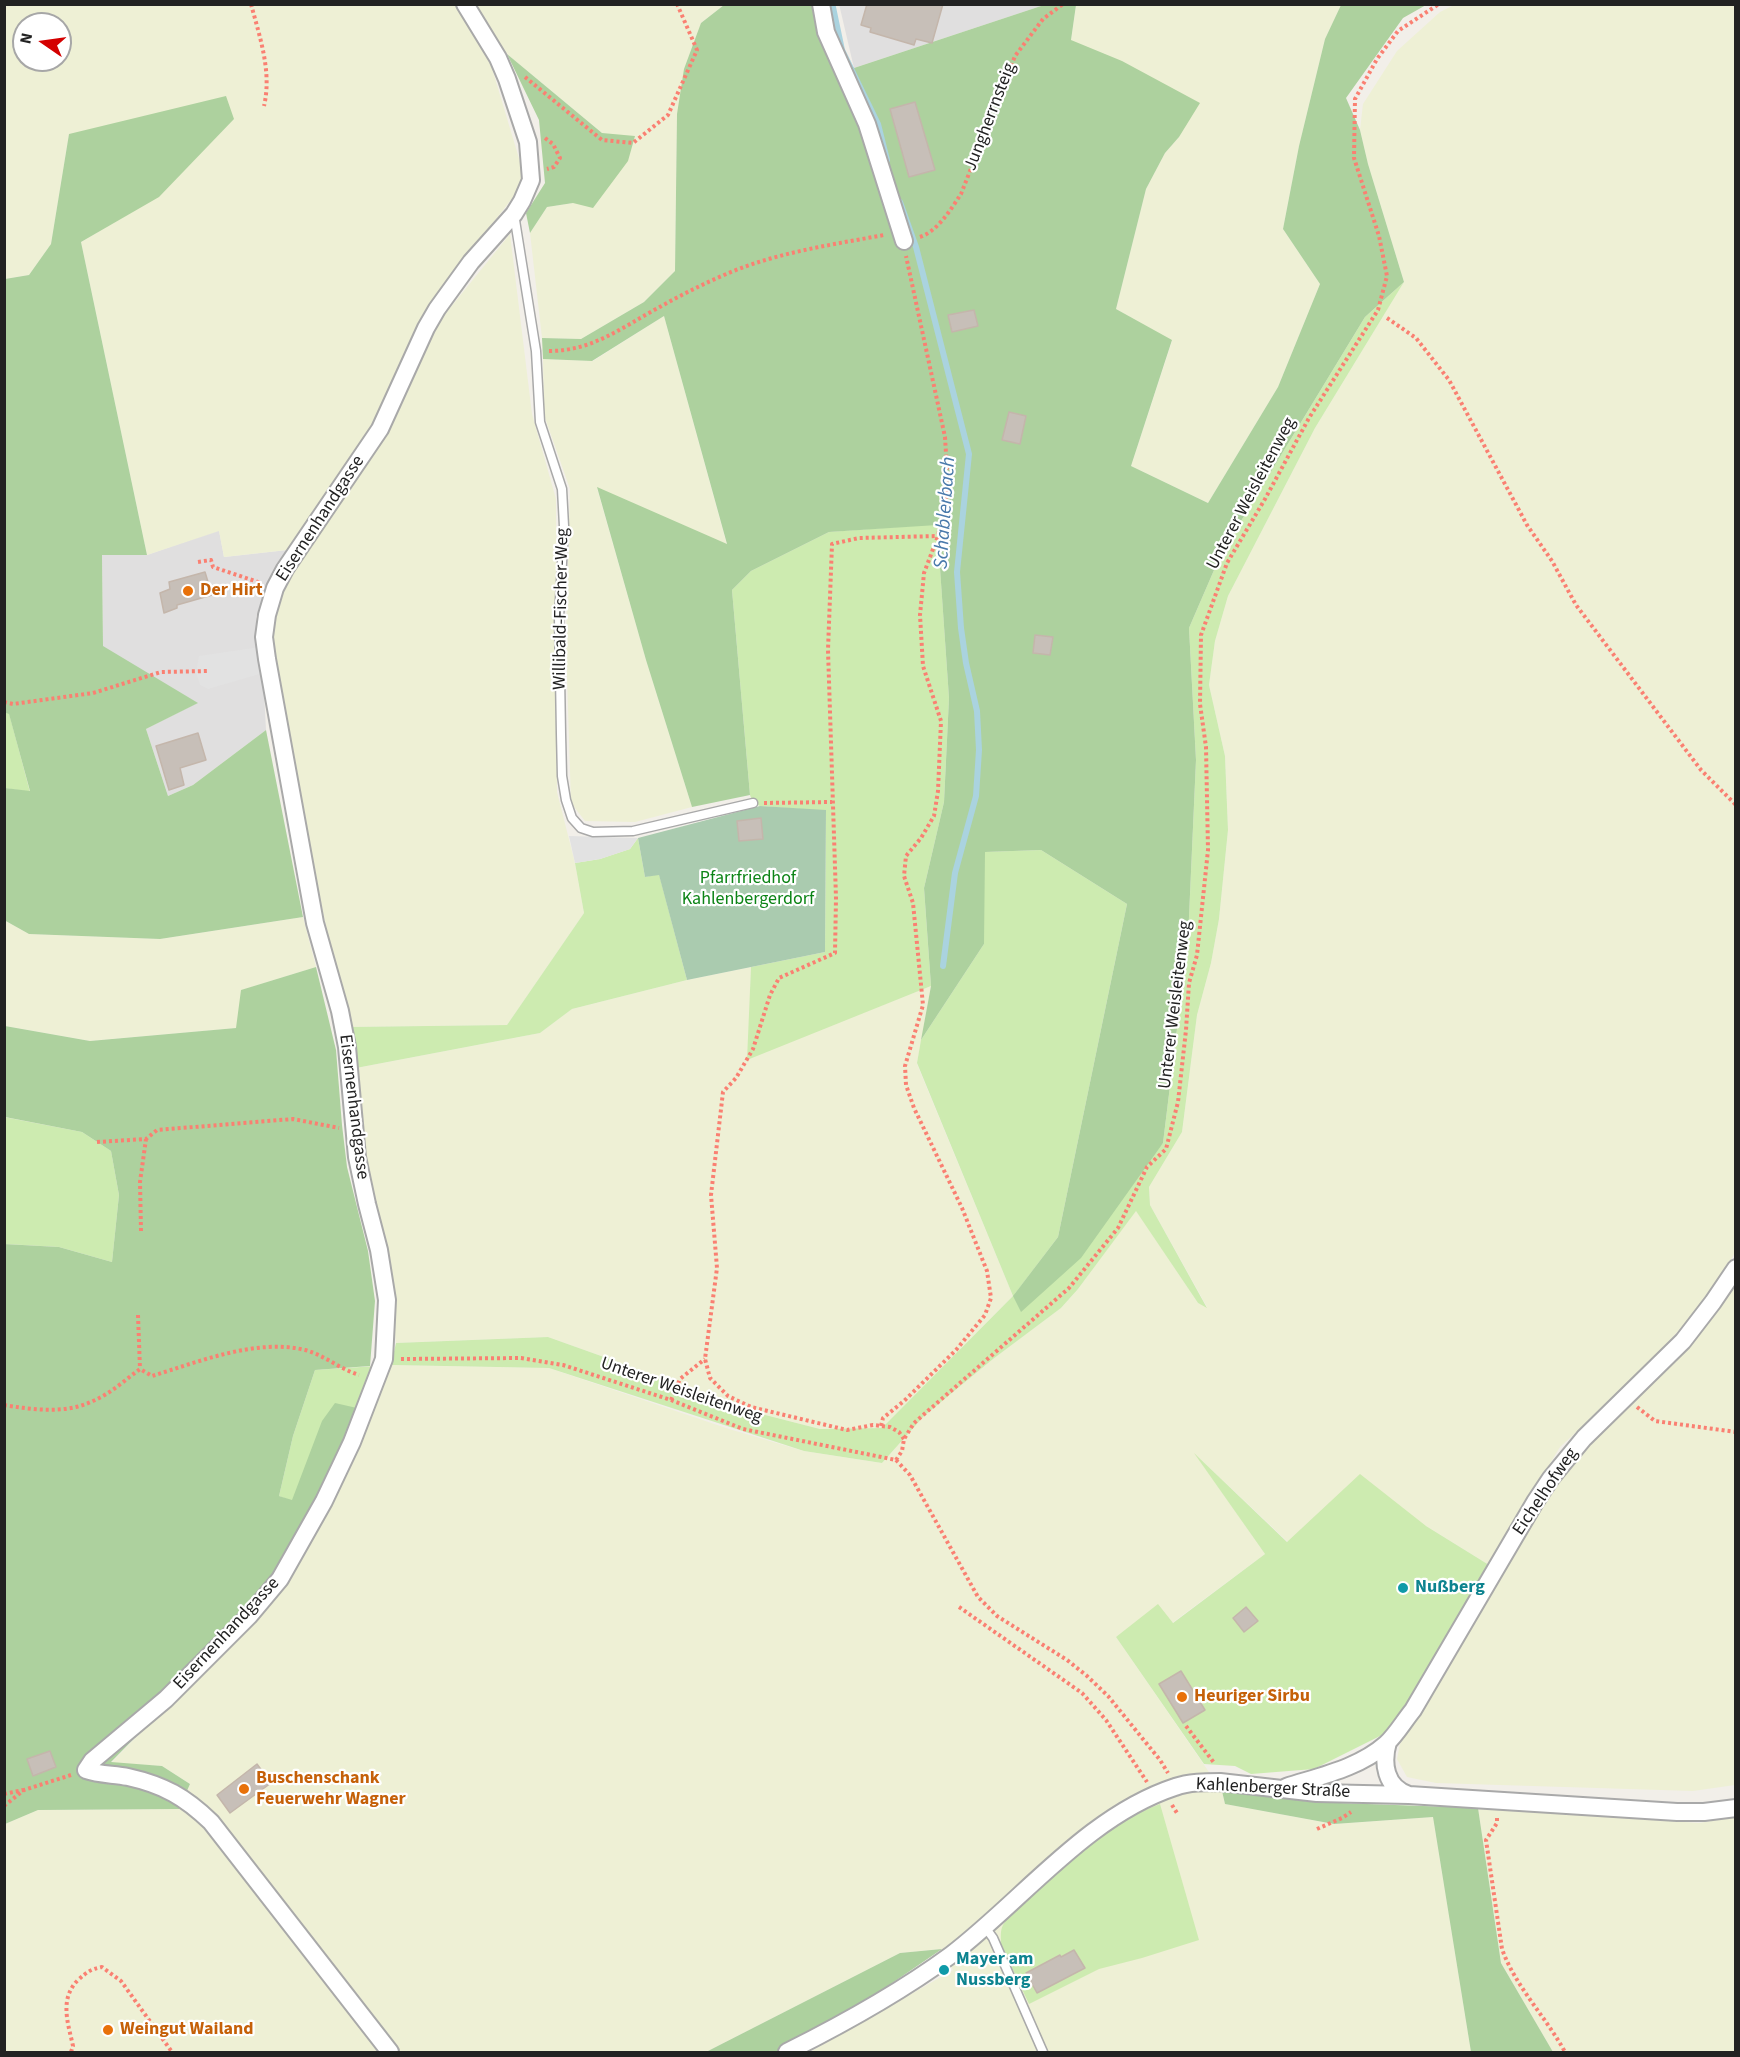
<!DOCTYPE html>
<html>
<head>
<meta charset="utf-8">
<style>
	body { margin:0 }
	#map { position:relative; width:1740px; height:2057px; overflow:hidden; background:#f2efe9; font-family:"Source Sans 3",sans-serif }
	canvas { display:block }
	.frame { position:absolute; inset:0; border:6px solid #222; pointer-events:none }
	.north { position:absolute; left:12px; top:12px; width:60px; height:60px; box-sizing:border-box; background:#fff; border:2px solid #a7a7a7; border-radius:50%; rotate:283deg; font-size:16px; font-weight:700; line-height:24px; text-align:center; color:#222 }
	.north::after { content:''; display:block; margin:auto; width:21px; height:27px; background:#d40000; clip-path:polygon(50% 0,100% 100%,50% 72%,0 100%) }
</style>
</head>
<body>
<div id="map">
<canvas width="1740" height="2057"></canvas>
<div class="frame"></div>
<div class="north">N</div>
</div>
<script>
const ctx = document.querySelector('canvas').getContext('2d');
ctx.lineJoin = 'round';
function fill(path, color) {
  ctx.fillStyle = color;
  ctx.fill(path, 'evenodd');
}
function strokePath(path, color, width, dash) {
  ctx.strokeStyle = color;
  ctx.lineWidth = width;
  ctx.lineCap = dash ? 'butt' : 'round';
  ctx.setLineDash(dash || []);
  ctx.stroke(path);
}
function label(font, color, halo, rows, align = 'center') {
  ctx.font = font + ' "Source Sans 3",sans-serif';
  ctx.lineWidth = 4.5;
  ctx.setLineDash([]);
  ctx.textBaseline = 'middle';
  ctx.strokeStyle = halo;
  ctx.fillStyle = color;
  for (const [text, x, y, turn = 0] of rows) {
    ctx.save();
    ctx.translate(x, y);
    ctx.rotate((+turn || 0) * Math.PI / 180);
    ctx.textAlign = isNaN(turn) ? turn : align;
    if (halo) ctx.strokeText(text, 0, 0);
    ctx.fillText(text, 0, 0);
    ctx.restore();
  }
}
const residential = new Path2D(`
	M839,4L1044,5L854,68Z
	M219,530L224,557L287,550L267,585L256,617L263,673L266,730L193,785L168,796L146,729L197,703L103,647L102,555H147Z`);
const farmland = new Path2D(`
	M5,5H455L491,65L524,175L514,196L433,300L376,420L287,550L224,557L219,531L147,555L81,242L159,196L233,119L69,134L51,244L29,275L5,279ZM24,24H60V60H24Z
	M476,5H724L701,23L677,114L675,271L644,302L581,339L542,338L530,233L547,207L573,203L602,133L507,54Z
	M1076,5H1341L1325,39L1299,146L1283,229L1320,284L1278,387L1208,503L1131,466L1172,341L1116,309L1146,189L1165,153L1179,137L1071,40Z
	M1454,5H1735V1252L1716,1290L1630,1383L1560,1447L1489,1565L1426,1526L1288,1542L1197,1456L1265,1554L1172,1623L1116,1637L1222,1791L1225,1804L1334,1824L1433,1817L1471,2052H810L953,1970L942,1949L900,1953L706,2052H5V1824L38,1810L179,1809L190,1784L162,1766L111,1763L272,1599L370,1411L392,1365L549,1368L729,1429L804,1451L882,1463L924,1416L993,1359L1061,1308L1078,1289L1136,1210L1198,1303L1207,1307L1150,1205L1149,1187L1182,1132L1197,1015L1211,963L1219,919L1228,830L1225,756L1209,685L1215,641L1228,596L1315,428L1404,282L1368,164L1360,130L1363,104L1397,51L1440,12Z
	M510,234L532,414L556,499L557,792L575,863L584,913L507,1025L348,1027L307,838L271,647L278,602L299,559L437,324Z
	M664,316L727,545L597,488L646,660L692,807L635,822L585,821L571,803L566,644L570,489L544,415L543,359L593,361Z
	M303,917L316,967L242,990L237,1028L90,1041L5,1026L4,920L29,934L160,939Z
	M751,967L748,1058L931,986L917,1064L1013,1296L882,1428L820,1429L734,1407L699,1391L548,1337L396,1343L380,1221L364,1159L356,1068L540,1033L572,1009L687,980Z
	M1735,1282V1785L1693,1791L1436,1783L1407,1777L1397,1759L1400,1744L1539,1505L1579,1454L1680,1354Z
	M1478,1808L1699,1823L1735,1817V2052H1553L1501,1963Z`);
const grass = new Path2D(`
	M1404,282L1315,428L1228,596L1215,641L1209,685L1225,756L1228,830L1219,919L1211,963L1197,1015L1182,1132L1149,1187L1150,1205L1207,1308L1198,1303L1136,1211L1078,1289L1061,1308L993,1359L924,1416L882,1463L804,1451L549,1368L392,1365L370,1411L292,1501L279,1496L293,1436L315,1370L391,1365L396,1343L548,1337L699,1391L734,1407L820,1429L882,1428L1013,1296L917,1063L921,1040L984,944V852L1041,850L1127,904L1058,1237L1014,1295L1163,1143L1188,939L1196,760L1189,628L1221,554L1365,317Z
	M937,524L949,698L944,802L924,888L931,986L747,1060L751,967L825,952L826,811L760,806L753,803L750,795L732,590L751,571L829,532Z
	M4,712L9,713L30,792L5,788Z
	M638,838L645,877L659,874L687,980L572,1009L540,1033L356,1068L348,1027L507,1025L584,913L575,863L600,859L630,849Z
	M4,1117L82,1132L111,1151L119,1195L112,1262L59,1247L5,1244Z
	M1194,1453L1287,1542L1360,1474L1426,1526L1489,1565L1414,1699L1384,1734L1314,1769L1251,1774L1235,1766L1204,1764L1116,1637L1158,1604L1173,1623L1265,1554Z
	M1160,1804L1199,1940L1142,1958L1099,1969L1029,2004L1001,1944C1001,1937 1000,1931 1003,1925C1010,1912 1025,1902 1036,1892C1073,1858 1112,1822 1160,1804Z`);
const forest = new Path2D(`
	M724,5H814L820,31L854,68L1044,5H1076L1071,40L1122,61L1200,103L1179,137L1165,153L1146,189L1116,309L1172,340L1131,466L1208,503L1278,387L1320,284L1283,229L1299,146L1325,39L1341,5H1426L1403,18L1346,98L1360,130L1368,164L1404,282L1365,317L1221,554L1189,628L1196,760L1188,939L1163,1143L1081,1258L1021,1312L1013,1296L1058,1237L1127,904L1041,850L985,852L984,944L921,1040L931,986L924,888L944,802L949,698L937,525L829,532L751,571L732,590L750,795L692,807L646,660L597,487L727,544L664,316L592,361L543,359L542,338L581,339L644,302L675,271L677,114L684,69L701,23Z
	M507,54L602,133L635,136L628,161L593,208L573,203L547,207L530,233L526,213L545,183L539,120Z
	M226,96L234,119L159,197L81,242L147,555H102L103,646L198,703L146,729L168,796L193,785L266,730L303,917L160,939L29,934L4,920L5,788L30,791L9,714L4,712L5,279L29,275L51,244L69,134Z
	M316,967L336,1050L342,1125L347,1167L368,1251L375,1301L370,1366L315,1370L293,1436L279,1496L292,1500L322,1421L335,1403L370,1411L272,1599L111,1762L162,1766L190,1784L179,1809L38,1810L5,1824L4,1244L59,1247L112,1262L119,1195L111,1151L82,1132L5,1117V1026L90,1041L236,1028L241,990Z
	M1222,1791L1312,1802L1478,1808L1501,1963L1553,2052H1471L1433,1817L1334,1824L1225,1804Z
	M942,1949L791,2052H706L900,1953Z`);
const cemetery = new Path2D(`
	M760,806L826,810L825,952L687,980L659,875L645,877L638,838Z`);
const parking = new Path2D(`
	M260,647L263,673L208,689L200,685L196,673L199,656Z
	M569,836L638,838L630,849L600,859L575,863Z`);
const stream = new Path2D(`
	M833,7L842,50L878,124L887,160
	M900,202L916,247L969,454L957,572L961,628L966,663L977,711L979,750L976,796L955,873L943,966`);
const building = new Path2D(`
	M867,4H943L932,43L916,39L914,45L870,32L871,28L861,25Z
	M915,102L935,170L909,177L890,109Z
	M974,310L978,326L952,332L948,315Z
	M1009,412L1026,416L1020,444L1002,440Z
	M205,572L212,595L177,605V608L164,613L160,593L170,589L169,582Z
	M1035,635L1053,637L1050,655L1033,653Z
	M198,733L206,760L180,768L184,785L169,790L156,746Z
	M761,818L763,839L739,841L737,821Z
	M1246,1607L1258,1621L1244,1632L1233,1618Z
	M1181,1671L1205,1710L1183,1723L1159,1684Z
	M50,1751L56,1767L33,1776L27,1759Z
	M257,1764L271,1783L230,1813L217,1795Z
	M1074,1950L1085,1968L1037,1993L1026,1973L1060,1955L1061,1957Z`);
const path = new Path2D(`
	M251,4C260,38 272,72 264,106
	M525,77L602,140L633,143L668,115L697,50L677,4
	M545,138L553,144L560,158L554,167L547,169
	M920,237C938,231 951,209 961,194L1015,56L1043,19L1063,4
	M1387,318L1416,338L1449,380L1527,525L1552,561L1576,605L1701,770L1736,805
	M549,351C592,351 621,328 658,308C679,296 701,285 724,275C774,253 830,245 884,235
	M198,562L211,560L213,567L261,583
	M4,702L13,704L93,693L161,672L209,671
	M764,803L832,802
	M97,1142L146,1139L157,1130L293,1119L339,1128
	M141,1231L140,1182L146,1139
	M138,1315L140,1369
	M401,1359L521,1358L563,1365L671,1400L743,1429L896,1460
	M671,1400L680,1379L705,1359
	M4,1405C34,1410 66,1414 93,1401C110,1394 125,1380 140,1369L152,1376C198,1362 257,1338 305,1350C324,1355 340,1369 359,1375
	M1637,1407L1655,1421L1736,1432
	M881,1426L883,1418L904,1401L956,1350L985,1315L991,1298L987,1271L962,1208L914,1108L906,1085L905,1066L923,1005L913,903L904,876L906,856L921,838L934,816L938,791L941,721L923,666L920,615L924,573L938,536L948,486L945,437L906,256
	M904,1439L899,1432L890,1427L873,1425L847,1430L751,1407L728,1396L710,1378L705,1359L717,1268L711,1195L723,1092L736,1078L753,1049L770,995L779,978L835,953L836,898L828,650L832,544L859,538L938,536
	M896,1460L902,1451L904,1439L914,1423L1069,1288L1118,1228L1147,1167L1166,1149L1178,1102L1186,1030L1189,983L1197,955L1208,850L1206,747L1200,704L1201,635L1227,563L1265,499L1309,418L1378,310L1387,276L1379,236L1354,158L1355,99L1377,59L1398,31L1439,4
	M896,1460L910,1475L978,1597L997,1616L1067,1660L1087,1676L1108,1696L1160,1760L1168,1773
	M959,1607L1082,1693L1106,1720L1147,1782
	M1186,1726L1215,1764
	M4,1794L23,1790
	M1172,1805L1177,1813
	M4,1806L24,1790L71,1775
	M1497,1818V1823L1486,1840L1502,1949C1515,1986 1546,2017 1565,2052
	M1317,1829L1342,1818L1351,1812
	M71,2052L73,2046C68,2023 59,1999 78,1980C87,1972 91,1969 102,1967L121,1981L172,2052`);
const service = new Path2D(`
	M514,214L536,351L540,422L562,489L564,526L559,618L561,734L562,776L566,800L572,818L581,828L593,832L633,831L753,803
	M985,1927L993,1938L1043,2052`);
const minor = new Path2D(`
	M821,4L826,32L867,124L904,241
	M1388,1742C1382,1763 1385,1787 1409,1795
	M1286,1787C1320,1776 1359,1768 1386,1744C1396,1735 1404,1721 1413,1710L1535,1502L1551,1478L1584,1438L1683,1341L1713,1302L1736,1268
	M390,2052L211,1822C185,1797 164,1785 128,1777C114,1774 100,1775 86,1770L92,1761L166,1699L249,1616L280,1579L324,1501L352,1442L384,1359L387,1300L379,1250L367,1204L357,1157L347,1047L340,1011L315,923L267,659L264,637L267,615L275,588L285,569L380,429L426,328L437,309L471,262L514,214L522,201L531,180L528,142L507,79L498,58L465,4
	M787,2052C841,2025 902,1991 951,1955C1023,1900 1087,1816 1175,1787C1189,1782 1205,1782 1220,1782L1317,1793L1409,1795L1677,1812H1704L1736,1808`);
const markers = [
	[188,591,6,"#e8710a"],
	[1403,1588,6,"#0f9aa8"],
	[1182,1697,6,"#e8710a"],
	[244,1789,6,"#e8710a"],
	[944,1970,6,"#0f9aa8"],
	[108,2030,6,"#e8710a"]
];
const streetNames = [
	["Jungherrnsteig",991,117,-69],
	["Unterer Weisleitenweg",1252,494,-62],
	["Eisernenhandgasse",321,519,-57],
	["Willibald-Fischer-Weg",562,609,-89],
	["Unterer Weisleitenweg",1176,1005,-83],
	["Eisernenhandgasse",353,1107,83],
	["Unterer Weisleitenweg",681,1391,19],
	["Eichelhofweg",1546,1492,-56],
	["Eisernenhandgasse",227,1634,-47],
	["Kahlenberger Straße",1273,1789,3]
];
const foodNames = [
	["Der Hirt",200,591],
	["Heuriger Sirbu",1194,1697],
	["Buschenschank",256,1779],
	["Feuerwehr Wagner",256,1800],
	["Weingut Wailand",120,2030]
];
const parkNames = [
	["Pfarrfriedhof",748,879],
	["Kahlenbergerdorf",748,900]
];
const cultureNames = [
	["Nußberg",1415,1588],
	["Mayer am",956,1960],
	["Nussberg",956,1981]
];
const waterNames = [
	["Schablerbach",946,513,-86]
];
fill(residential, '#e0dfdf');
fill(farmland, '#eef0d5');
fill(grass, '#cdebb0');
fill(forest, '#add19e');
fill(cemetery, '#aacbaf');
fill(parking, '#e2e2e2');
strokePath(stream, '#aad3df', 6);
fill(building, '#c7bfb8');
strokePath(building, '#c4b6ab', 1.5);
strokePath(service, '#a9a9a9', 11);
strokePath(minor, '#a9a9a9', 20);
strokePath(path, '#fa8072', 4, [3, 3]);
strokePath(service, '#fff', 8);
strokePath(minor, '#fff', 16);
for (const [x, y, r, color] of markers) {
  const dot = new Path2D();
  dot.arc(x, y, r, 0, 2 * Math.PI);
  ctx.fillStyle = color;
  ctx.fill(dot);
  strokePath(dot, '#fff', 2);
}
label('18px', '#222', '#fff', streetNames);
label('bold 18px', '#c56008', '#fff', foodNames, 'left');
label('18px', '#0c8416', '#fff', parkNames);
label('bold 18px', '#0d838f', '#fff', cultureNames, 'left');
label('italic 20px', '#4a7aab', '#fff', waterNames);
</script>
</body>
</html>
